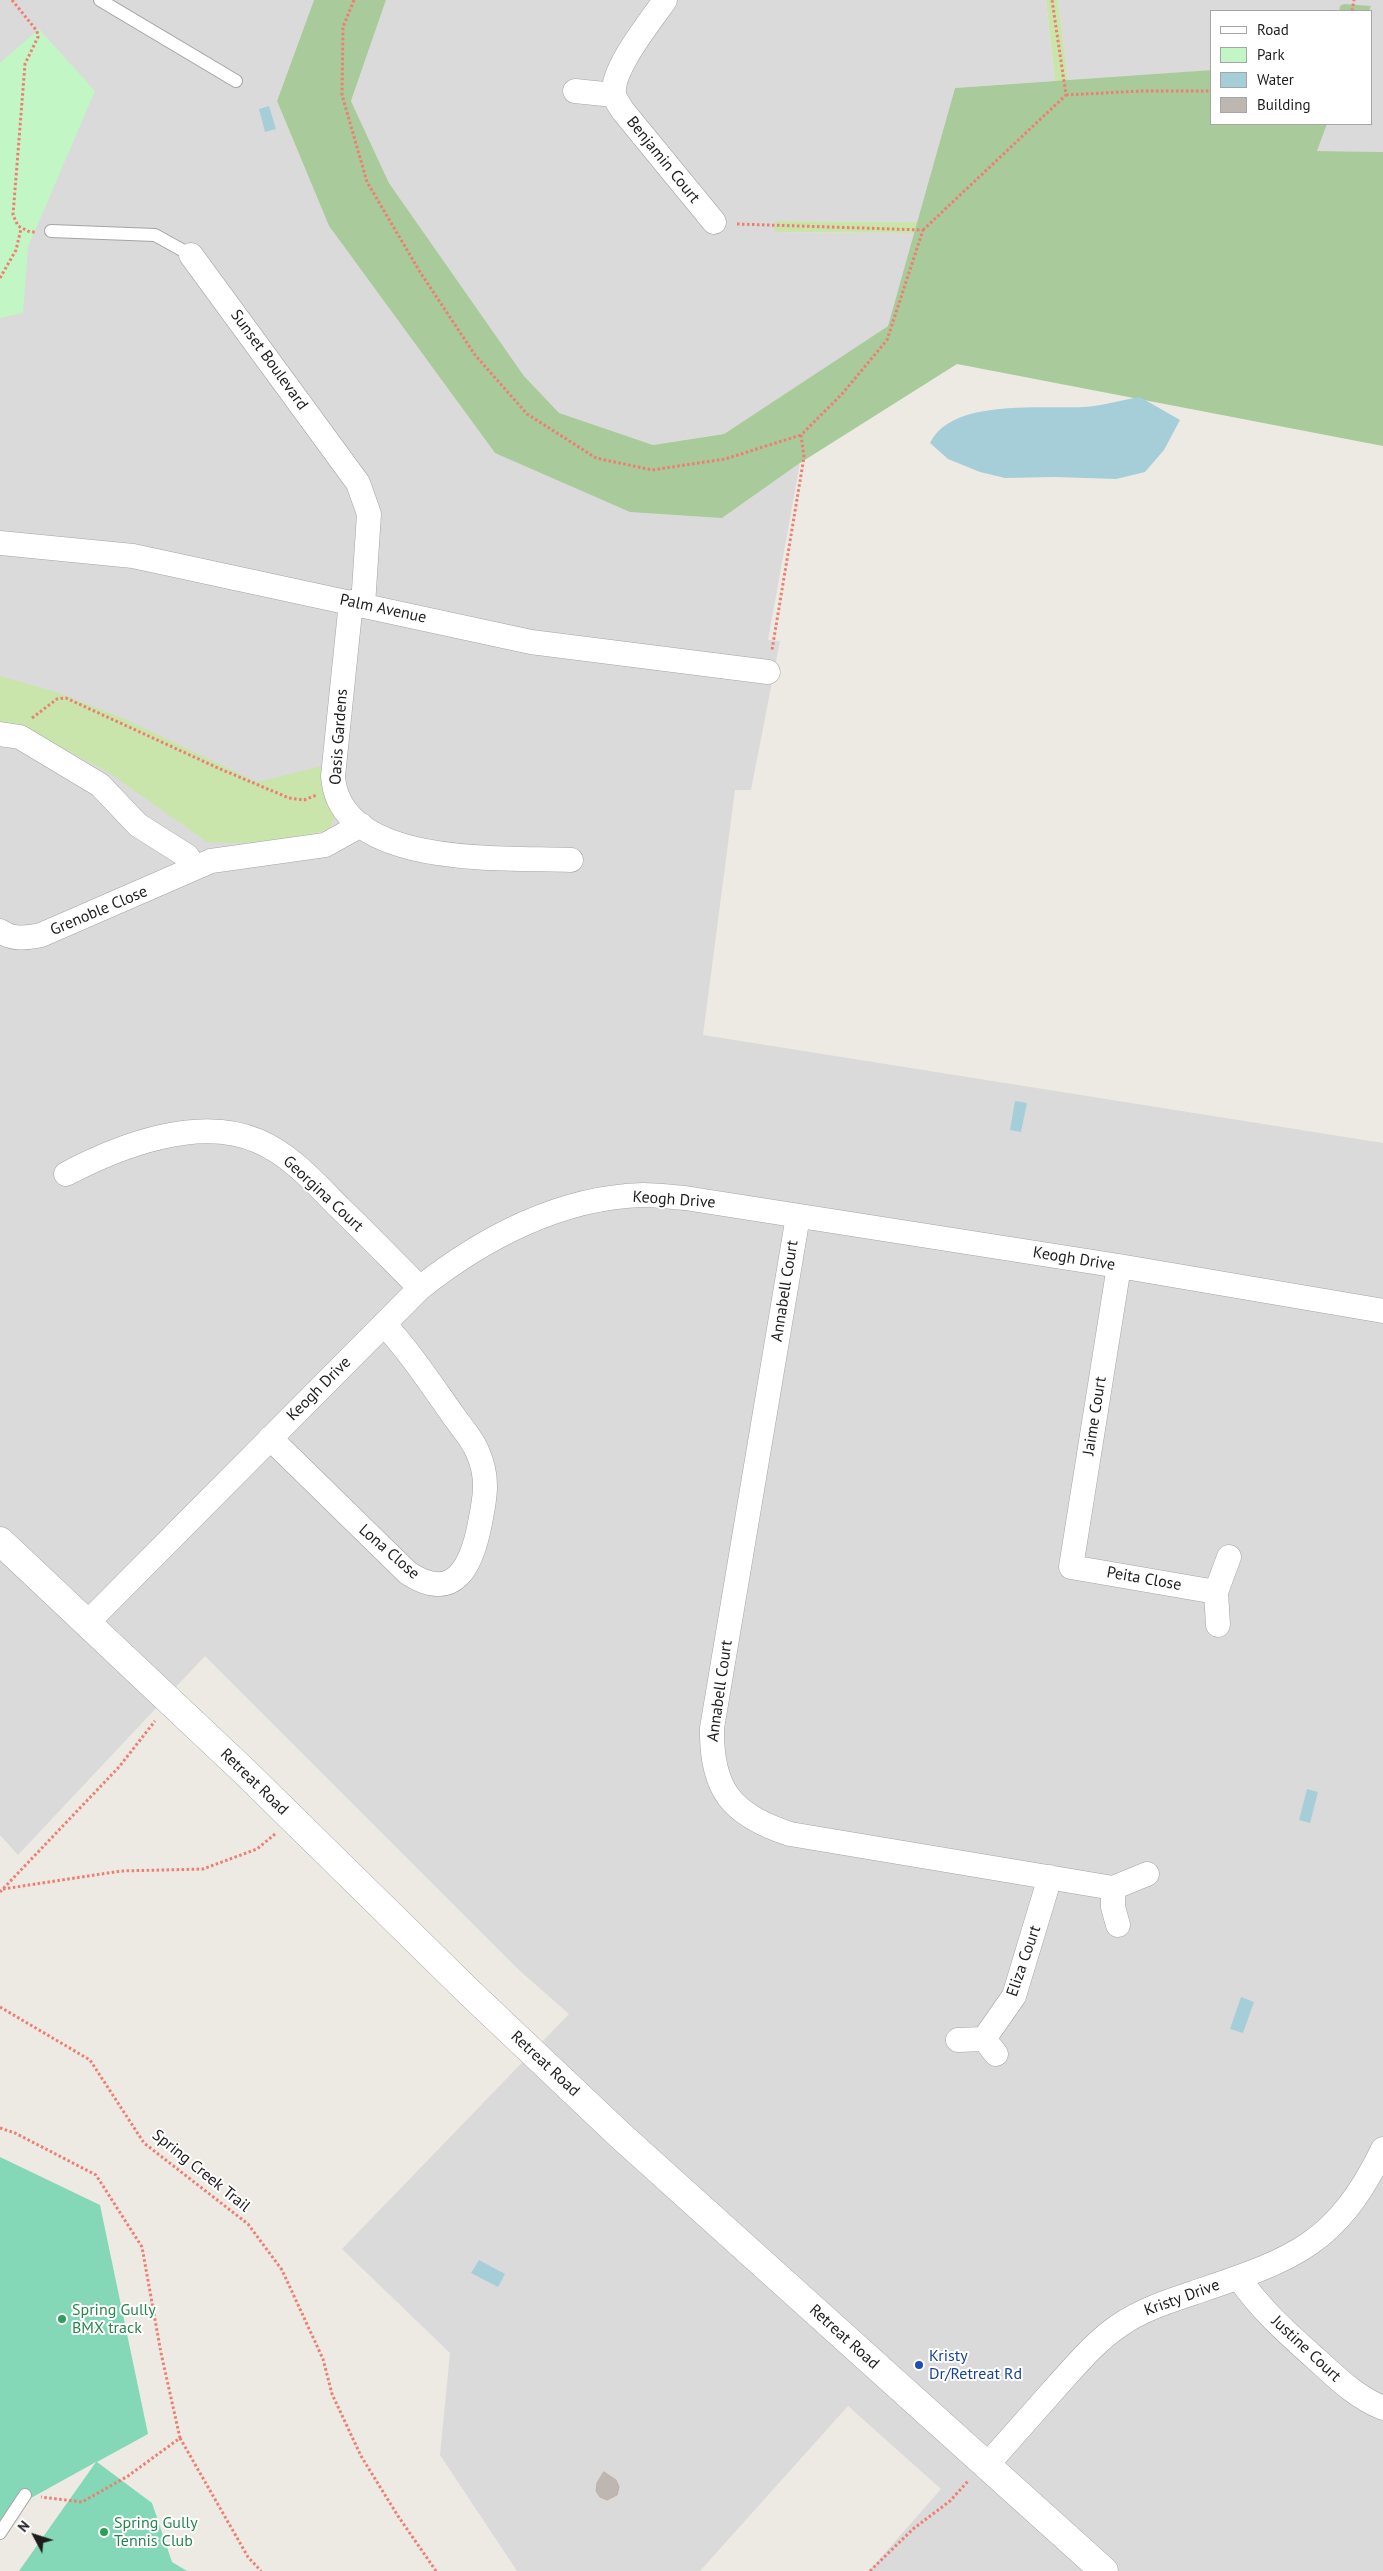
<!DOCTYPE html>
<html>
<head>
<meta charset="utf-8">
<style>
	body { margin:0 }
	#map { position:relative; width:1383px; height:2571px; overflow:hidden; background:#edeae3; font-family:"PT Sans",sans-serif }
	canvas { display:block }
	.legend { position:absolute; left:1210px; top:10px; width:162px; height:115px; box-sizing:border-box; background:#fff; border:1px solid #a5a5a5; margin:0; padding:6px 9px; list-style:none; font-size:15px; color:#1d1d1d }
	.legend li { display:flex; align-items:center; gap:10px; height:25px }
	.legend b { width:25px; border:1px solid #a5a5a5 }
	.north { position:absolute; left:10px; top:2511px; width:50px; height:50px; -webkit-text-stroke:4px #fff; paint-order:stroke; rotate:310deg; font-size:14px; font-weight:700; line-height:20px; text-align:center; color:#1d1d1d }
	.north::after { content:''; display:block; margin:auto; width:18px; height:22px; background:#1d1d1d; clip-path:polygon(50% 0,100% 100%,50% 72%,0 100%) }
</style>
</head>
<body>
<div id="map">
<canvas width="1383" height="2571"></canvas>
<ul class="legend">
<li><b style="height:6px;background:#fff"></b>Road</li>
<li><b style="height:14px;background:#c2f6c5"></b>Park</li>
<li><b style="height:14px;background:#a6ced9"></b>Water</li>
<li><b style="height:14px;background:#beb6b0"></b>Building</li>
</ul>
<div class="north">N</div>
</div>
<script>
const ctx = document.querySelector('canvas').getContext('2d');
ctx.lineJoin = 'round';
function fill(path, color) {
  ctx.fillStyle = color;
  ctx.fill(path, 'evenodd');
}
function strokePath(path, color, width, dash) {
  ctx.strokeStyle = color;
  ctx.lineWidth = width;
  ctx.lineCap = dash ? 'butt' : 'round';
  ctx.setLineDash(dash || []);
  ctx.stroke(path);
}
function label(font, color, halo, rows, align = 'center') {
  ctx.font = font + ' "PT Sans",sans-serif';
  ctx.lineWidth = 4;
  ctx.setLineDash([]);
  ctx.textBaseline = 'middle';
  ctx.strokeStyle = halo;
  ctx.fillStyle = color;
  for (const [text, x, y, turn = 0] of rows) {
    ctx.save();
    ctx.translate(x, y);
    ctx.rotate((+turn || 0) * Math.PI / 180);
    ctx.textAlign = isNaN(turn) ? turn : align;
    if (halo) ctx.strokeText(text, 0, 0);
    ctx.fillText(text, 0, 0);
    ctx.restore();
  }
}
const residential = new Path2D(`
	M0,0H314L277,101L329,226L495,453L722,518L800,463L768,640L780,641L751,790H735L703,1035L1383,1143V2571H869L941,2489L848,2406L700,2571H517L440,2455L450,2353L342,2249L569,2014L519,1970L205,1656L18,1855L0,1835Z
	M386,0H1046L1055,81L955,88L918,222L775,221V232L915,233L888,326L724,434L653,445L559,414L524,376L389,183L351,101Z
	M1058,0H1383V152L1317,151L1327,124H1372V11H1369L1371,6H1340L1339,11H1212V70L1068,81Z`);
const grass = new Path2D(`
	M1046,0H1058L1068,81H1055Z
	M775,221L918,222L915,233L774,232Z
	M0,676L56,692L123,718L257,782L322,766L323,778L336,814L329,829C291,842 247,845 207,842L108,772L21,726L0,724Z`);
const forest = new Path2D(`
	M314,0H386L351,101L389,183L524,376L559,413L653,445L724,434L888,326L955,88L1212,70V124H1327L1317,151L1383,152V446L957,364L800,463L722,518L630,512L495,453L329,226L277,101Z
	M1344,4L1371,6L1369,11H1339L1340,6Z`);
const park = new Path2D(`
	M39,29L95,91L28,247L23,313L0,318V63Z`);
const pitch = new Path2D(`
	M0,2157L100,2205L148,2434L97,2462L152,2503L172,2562L187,2571H19L96,2462L22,2503L0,2530Z`);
const water = new Path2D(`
	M269,106L276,129L265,132L259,109Z
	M1140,397L1180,420L1164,450L1145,472L1116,479L1055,477L1005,478L980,472L948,459L930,443C951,398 1042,409 1083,407C1102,406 1121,400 1140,397Z
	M1015,1101L1027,1103L1021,1132L1010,1130Z
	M1307,1789L1318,1792L1310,1823L1299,1820Z
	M1241,1997L1254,2002L1243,2033L1230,2029Z
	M479,2260L505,2274L498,2287L471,2273Z`);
const building = new Path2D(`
	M604,2472L616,2480L619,2487L617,2495L607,2500L600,2497L596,2491L597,2483Z`);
const path = new Path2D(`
	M12,0L37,31L38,37L25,64L13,215L18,226L30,232H35
	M354,0L343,27L342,95L367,182L420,272L475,355L527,414L596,458L652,470L725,459L801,435
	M1352,11L1354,0
	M1066,95L1141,91H1212
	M737,224L923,230L887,340L842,394L801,435L804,457L772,650
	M923,230L1066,95L1052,0
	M0,278L16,250L21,229
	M32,718L57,699L66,698L218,768L289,798L304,800L317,795
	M3,1889L121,1871L203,1869L257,1849L275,1834
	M0,1892L119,1767L155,1721
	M0,2007L90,2060L144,2143L248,2224L282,2270L323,2359L332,2394L361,2456L398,2516L436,2571
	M0,2128L15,2133L96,2175L142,2247L161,2353L180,2438L128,2476L82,2502L41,2497
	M180,2438L248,2557L261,2571
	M870,2571L913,2529L950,2501L969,2480`);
const service = new Path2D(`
	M100,0L236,81
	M51,231L155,235L191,255
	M0,2533L25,2495`);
const minor = new Path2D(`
	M665,0C651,21 611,69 614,94C615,100 620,106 623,111L714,222
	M575,91L614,95
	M191,255L358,483L369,514L363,605
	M0,543L133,556L531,642L768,672
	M351,602L333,776C339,869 506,857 571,860
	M0,734L20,737L100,785L138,825L187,856L195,868
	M0,931C13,940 27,938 41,935L211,861L325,845L361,825
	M66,1174C119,1146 199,1115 258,1141C291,1155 315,1183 340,1208C367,1234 393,1261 420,1288
	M798,1216L712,1728C711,1789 731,1815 790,1834L1113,1888L1147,1874
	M1119,1266L1071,1567L1216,1592
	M270,1438L408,1573C455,1604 472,1565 480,1523C485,1498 489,1478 478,1453C473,1439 461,1427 453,1415C431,1384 410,1352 384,1324
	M88,1622L420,1288C483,1238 561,1197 643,1195C657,1195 671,1197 685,1198L1119,1266L1383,1311
	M1218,1625L1216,1592L1229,1557
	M1113,1888V1907L1118,1925
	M984,2039L1014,1996L1050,1877
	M958,2040L984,2039L996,2054
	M1239,2278C1260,2309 1287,2333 1315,2358C1337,2378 1356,2397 1383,2408
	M987,2465C1010,2439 1034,2412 1057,2386C1077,2364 1096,2341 1120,2325C1143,2309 1172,2300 1199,2291C1294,2259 1337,2244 1383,2149`);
const tertiary = new Path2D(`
	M0,1541L245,1772L469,1992L621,2136L1104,2571`);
const markers = [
	[62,2319,5,"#2e9e5b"],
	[919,2365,5,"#1a4fb4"],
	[104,2532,5,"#2e9e5b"]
];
const streetNames = [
	["Benjamin Court",663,160,51],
	["Sunset Boulevard",269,360,54],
	["Palm Avenue",383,609,12],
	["Oasis Gardens",339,737,-86],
	["Grenoble Close",99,911,-23],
	["Georgina Court",323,1194,43],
	["Keogh Drive",674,1200,4],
	["Keogh Drive",1074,1259,9],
	["Annabell Court",785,1291,-81],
	["Keogh Drive",319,1389,-45],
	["Jaime Court",1095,1416,-81],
	["Lona Close",389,1552,41],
	["Peita Close",1144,1579,10],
	["Annabell Court",720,1691,-82],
	["Retreat Road",254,1782,44],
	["Eliza Court",1024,1961,-71],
	["Retreat Road",545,2064,43],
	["Spring Creek Trail",201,2171,39],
	["Kristy Drive",1182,2298,-20],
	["Retreat Road",844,2337,42],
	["Justine Court",1306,2349,43]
];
const leisureNames = [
	["Spring Gully",72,2310],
	["BMX track",72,2328],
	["Spring Gully",114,2523],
	["Tennis Club",114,2541]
];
const transitNames = [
	["Kristy",929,2356],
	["Dr/Retreat Rd",929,2374]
];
fill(residential, '#dbdada');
fill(grass, '#c9e5ac');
fill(forest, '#a9ca9a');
fill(park, '#c2f6c5');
fill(pitch, '#85d8b7');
fill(water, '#a6ced9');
fill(building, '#beb6b0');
strokePath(building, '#beb0a6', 1);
strokePath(service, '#a4a4a4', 14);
strokePath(minor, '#a4a4a4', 25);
strokePath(tertiary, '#a4a4a4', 29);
strokePath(path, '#f17c71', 3, [2.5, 2.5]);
strokePath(service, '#fff', 12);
strokePath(minor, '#fff', 24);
strokePath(tertiary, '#fff', 28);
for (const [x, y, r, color] of markers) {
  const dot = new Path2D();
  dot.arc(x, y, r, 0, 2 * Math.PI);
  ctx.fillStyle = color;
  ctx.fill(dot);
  strokePath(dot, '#fff', 2);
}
label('16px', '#1d1d1d', '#fff', streetNames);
label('16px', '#27864d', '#fff', leisureNames, 'left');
label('16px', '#164399', '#fff', transitNames, 'left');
</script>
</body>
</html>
